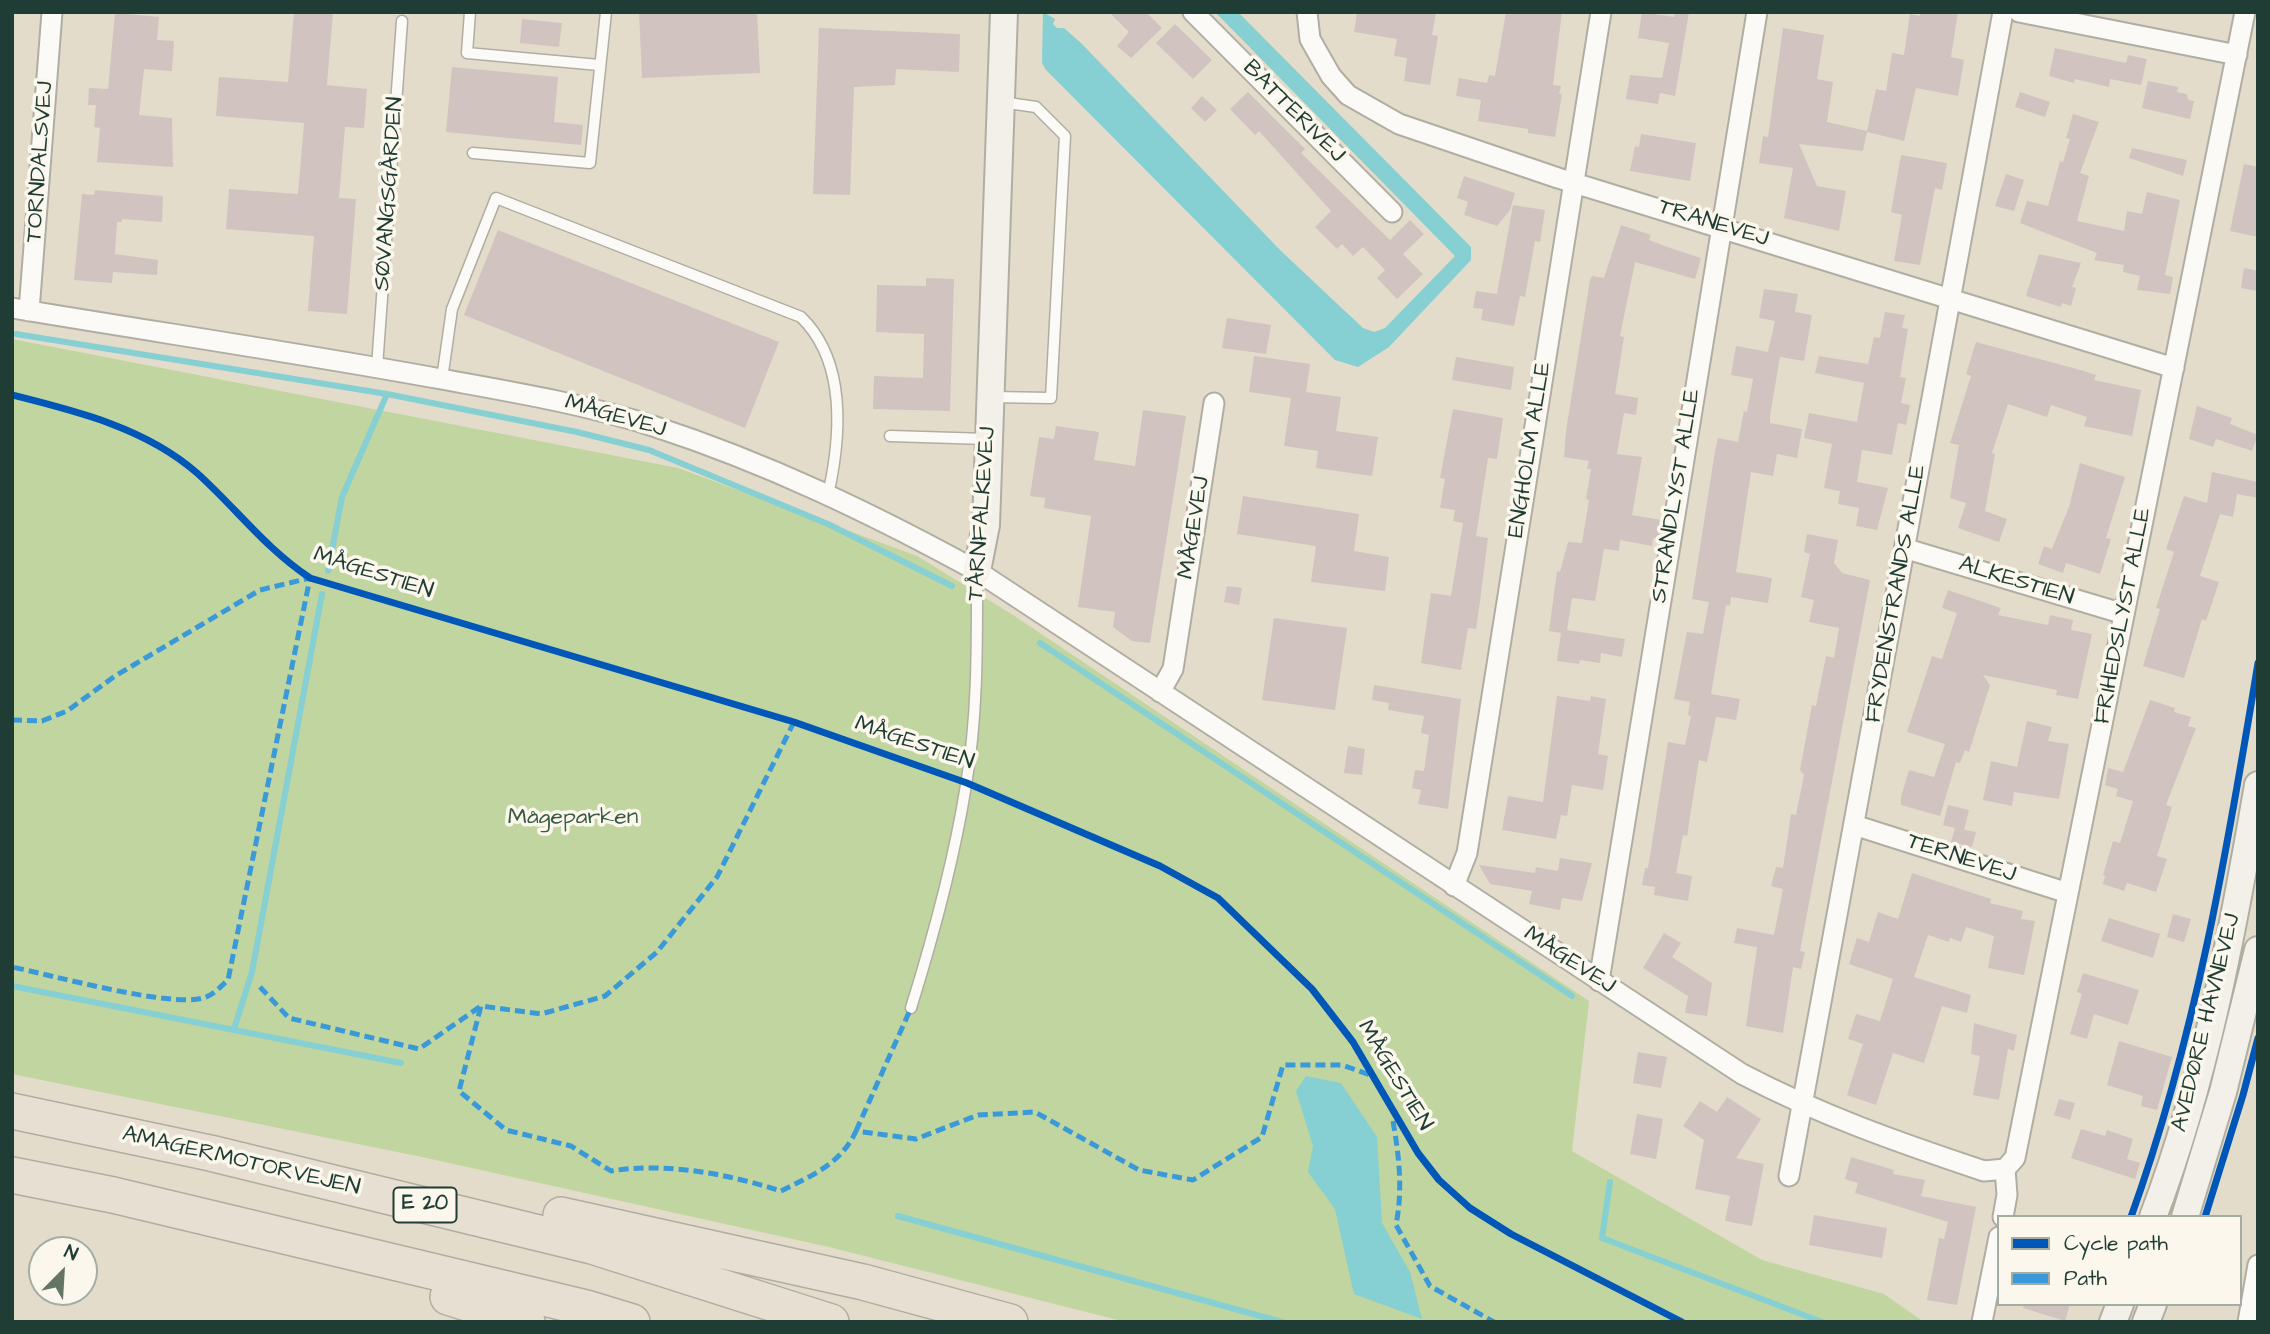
<!DOCTYPE html>
<html>
<head>
<meta charset="utf-8">
<style>
	body { margin:0 }
	#map { position:relative; width:2270px; height:1334px; overflow:hidden; background:#e4dcca; font-family:"Architects Daughter",sans-serif }
	canvas { display:block }
	.frame { position:absolute; inset:0; border:14px solid #1f3d34; pointer-events:none }
	.legend { position:absolute; left:1997px; top:1215px; width:245px; height:91px; box-sizing:border-box; background:#fbf7ec; border:2px solid #a3ada2; margin:0; padding:9px 12px; list-style:none; font-size:21px; color:#1f3d34 }
	.legend li { display:flex; align-items:center; gap:14px; height:35px }
	.legend b { width:35px; border:2px solid #a3ada2 }
	.north { position:absolute; left:28px; top:1236px; width:70px; height:70px; box-sizing:border-box; background:#fbf7ec; border:2px solid #a3ada2; border-radius:50%; rotate:24deg; font-size:19px; font-weight:700; line-height:28px; text-align:center; color:#1f3d34 }
	.north::after { content:''; display:block; margin:auto; width:24px; height:32px; background:#647568; clip-path:polygon(50% 0,100% 100%,50% 72%,0 100%) }
</style>
</head>
<body>
<div id="map">
<canvas width="2270" height="1334"></canvas>
<div class="frame"></div>
<ul class="legend">
<li><b style="height:9px;background:#0057b8"></b>Cycle path</li>
<li><b style="height:9px;background:#3a99d8"></b>Path</li>
</ul>
<div class="north">N</div>
</div>
<script>
const ctx = document.querySelector('canvas').getContext('2d');
ctx.lineJoin = 'round';
function fill(path, color) {
  ctx.fillStyle = color;
  ctx.fill(path, 'evenodd');
}
function strokePath(path, color, width, dash) {
  ctx.strokeStyle = color;
  ctx.lineWidth = width;
  ctx.lineCap = dash ? 'butt' : 'round';
  ctx.setLineDash(dash || []);
  ctx.stroke(path);
}
function label(font, color, halo, rows, align = 'center') {
  ctx.font = font + ' "Architects Daughter",sans-serif';
  ctx.lineWidth = 7;
  ctx.setLineDash([]);
  ctx.textBaseline = 'middle';
  ctx.strokeStyle = halo;
  ctx.fillStyle = color;
  for (const [text, x, y, turn = 0] of rows) {
    ctx.save();
    ctx.translate(x, y);
    ctx.rotate((+turn || 0) * Math.PI / 180);
    ctx.textAlign = isNaN(turn) ? turn : align;
    if (halo) ctx.strokeText(text, 0, 0);
    ctx.fillText(text, 0, 0);
    ctx.restore();
  }
}
const green = new Path2D(`
	M12,339L678,468L917,556L1013,615L1589,1001L1572,1151L1762,1260L1884,1294L1924,1322H1126L829,1247L422,1157L12,1074Z`);
const water = new Path2D(`
	M1043,12L1055,19L1053,24L1057,28H1064L1082,44L1281,251L1363,328L1374,332L1385,328L1455,256L1215,12H1238L1471,247V260L1389,347L1358,367L1335,360L1046,70L1042,63Z
	M1306,1076L1341,1083L1377,1137L1382,1223L1410,1272L1422,1319L1354,1294L1335,1209L1308,1172L1313,1146L1296,1091Z`);
const stream = new Path2D(`
	M16,334L387,394
	M328,571L342,497L387,394L577,432L649,450L828,524L952,586
	M1040,643L1572,996
	M12,986L401,1063
	M234,1029L252,972L322,594
	M1610,1182L1602,1238L1822,1322
	M898,1216L1282,1322`);
const building = new Path2D(`
	M294,12H333L327,85L367,89L364,128L345,127L339,198L356,199L347,314L308,311L314,236L226,229L229,189L298,194L304,123L216,116L219,77L288,82Z
	M639,12H757L760,73L642,78Z
	M1109,12H1146L1162,28L1131,58L1117,46L1129,32Z
	M1357,12H1436L1432,35L1438,36L1430,85L1404,81L1407,58L1394,56L1397,39L1354,32Z
	M1506,12H1562L1553,85L1561,86L1559,94H1562L1555,137L1528,133V129L1478,121L1481,100L1456,96L1459,78L1487,83L1489,75L1495,76Z
	M1642,12L1674,17L1675,12H1689L1675,96L1660,93L1658,104L1626,99L1630,75L1662,78L1669,43L1638,38Z
	M1920,12H1958L1951,57L1964,60L1958,96L1916,88L1904,141L1867,132L1863,151L1799,144L1817,186L1846,191L1839,231L1784,218L1793,168L1759,163L1763,136L1768,137L1783,28L1824,35L1817,79L1833,82L1827,122L1867,131L1876,89L1886,91L1892,53L1904,55L1910,14L1920,16Z
	M115,13L159,17L157,40L174,41L172,71L144,69L139,115L172,118L173,167L97,162L100,128L94,127L96,105H88L89,88L108,89Z
	M522,19L562,23L559,47L520,43Z
	M1175,24L1212,60L1193,79L1156,43Z
	M819,28L960,34L959,72L896,69L895,85L854,87L850,195L813,194Z
	M2055,48L2126,63L2128,55L2147,59L2141,85L2110,79L2109,87L2075,79L2074,83L2049,76Z
	M452,67L558,77L554,122L583,125L581,145L446,132Z
	M2148,81L2178,87L2177,92L2187,94L2188,100L2194,101L2190,119L2142,108Z
	M1248,92L1305,149L1301,153L1390,240L1410,220L1424,234L1403,254L1423,274L1397,299L1377,278L1385,270L1363,247L1353,256L1342,244L1337,249L1315,227L1331,211L1259,131L1255,135L1230,109Z
	M2020,92L2050,102L2045,117L2015,107Z
	M1202,96L1217,110L1205,122L1191,108Z
	M2073,114L2099,122L2080,173L2089,176L2077,221L2124,231L2127,211L2142,214L2147,192L2180,200L2165,275L2173,277L2170,294L2137,290L2140,276L2123,272L2124,265L2094,260L2097,253L2020,223L2027,201L2048,206L2060,161L2063,162L2070,139L2066,138Z
	M1641,134L1696,143L1690,181L1630,171L1635,146L1639,147Z
	M2132,148L2187,160L2183,176L2129,158Z
	M1901,155L1947,163L1942,190L1935,188L1920,265L1894,261L1902,215L1891,212Z
	M2244,164L2258,167V237L2230,231Z
	M2006,174L2024,180L2014,211L1995,206Z
	M1464,176L1515,193L1510,210L1497,226L1464,215L1468,202L1457,198Z
	M95,190L163,196L162,222L122,219V222H117L115,254L158,260L157,275L113,272L112,283L74,280L82,194L94,195Z
	M1513,205L1545,210L1540,242L1535,241L1525,297L1520,296L1514,326L1481,320L1483,309L1473,308L1476,291L1497,294Z
	M1621,225L1651,235L1649,240L1670,248L1701,258L1695,279L1635,262L1620,336L1624,337L1615,394L1638,398L1636,415L1624,413L1617,454L1642,457L1632,515L1662,520L1659,538H1653L1652,546L1620,540L1619,551L1604,549L1595,601L1572,598L1567,630L1625,639L1622,657L1601,653L1600,663L1580,660L1579,664L1557,661L1561,633L1549,631L1557,571L1560,572L1568,542L1582,543L1589,500L1586,499L1591,469H1587L1589,461L1564,457L1566,431L1590,280L1592,276L1604,278Z
	M498,230L779,342L745,428L464,315Z
	M2039,254L2081,263L2072,287L2076,288L2071,306L2062,303L2061,307L2026,296Z
	M2244,268L2258,271V291L2241,288Z
	M926,278L954,279L950,411L873,409L874,376L923,378L924,334L876,332L877,285L926,286Z
	M1764,289L1798,294L1795,312L1812,315L1804,361L1780,357L1770,416V423L1802,429L1797,458L1777,454L1773,476L1751,472L1736,572L1772,578L1768,603L1731,597L1730,606L1726,605L1711,694L1740,699L1736,720L1716,717L1707,762L1699,760L1687,836L1683,835L1676,873L1692,876L1688,901L1654,895L1655,887L1642,885L1645,868H1648L1668,742L1685,745L1691,716L1688,715L1690,702L1674,699L1687,632L1703,634L1709,602L1692,599L1715,451L1718,438L1738,442L1744,411L1747,412L1753,379L1731,375L1736,346L1768,352L1775,321L1759,318Z
	M1885,312L1905,315L1902,328L1908,329L1900,377L1906,378L1901,403L1910,405L1906,425L1898,423L1892,455L1862,450L1857,482L1888,488L1877,530L1856,526L1859,508L1838,504L1840,491L1824,488L1832,444L1804,438L1809,413L1857,422L1864,383L1815,373L1819,356L1868,364L1874,337L1880,338Z
	M1227,318L1271,325L1266,354L1222,348Z
	M1976,342L2077,369L2096,375L2094,380L2141,390L2132,436L2084,426L2087,417L2051,405L2047,417L2008,404L1992,453L1995,454L1985,511L2007,519L1999,542L1958,528L1966,503L1950,498L1959,445L1950,443L1971,376L1966,374Z
	M1254,356L1310,364L1306,392L1341,397L1336,431L1378,437L1372,476L1316,468L1318,451L1284,446L1291,398L1249,392Z
	M1456,357L1514,367L1511,390L1452,380Z
	M2197,406L2232,418L2230,424L2258,435L2252,451L2216,439L2213,447L2189,439Z
	M1453,409L1503,418L1497,459L1488,458L1476,536L1488,538L1480,601L1476,629L1468,628L1461,670L1421,663L1431,593L1451,596L1463,523L1453,521L1455,510L1440,508L1445,479L1440,478Z
	M1143,410L1186,416L1150,643L1132,641L1113,627L1115,612L1078,607L1091,516L1044,508L1045,498L1030,496L1039,437L1054,439L1056,426L1099,432L1094,460L1135,466Z
	M2080,463L2125,477L2106,538L2111,539L2100,574L2066,563L2063,573L2038,564L2044,546L2052,549L2069,507Z
	M2212,472L2258,482V498L2237,494L2233,517L2220,514L2200,576L2219,582L2206,621L2202,619L2184,678L2143,666L2160,609L2156,608L2174,552L2166,549L2184,496L2207,503Z
	M1243,496L1359,514L1354,551L1389,557L1385,591L1311,582L1316,546L1237,534Z
	M1807,534L1838,540L1834,563L1842,573L1870,580L1800,951L1805,952L1801,969L1793,967L1783,1033L1746,1026L1757,947L1734,943L1737,928L1774,935L1783,889L1771,886L1776,867L1783,868L1791,814L1796,815L1804,775L1800,770L1812,705L1816,706L1826,656L1834,658L1839,628L1809,622L1814,600L1801,597L1810,554L1804,552Z
	M1227,586L1242,588L1239,605L1224,602Z
	M1948,590L2001,608L1998,615L2048,625L2050,615L2073,620L2071,630L2092,634L2078,699L2056,695L2057,690L1983,675L1990,685L1969,752L1965,750L1960,763L1956,762L1940,816L1901,805V797L1909,770L1934,777L1945,744L1907,732L1932,656L1942,659L1957,613L1942,608Z
	M1274,618L1347,628L1335,710L1262,700Z
	M1374,685L1461,699L1448,809L1418,804L1421,790L1412,788L1415,770L1424,771L1429,735L1421,733L1424,716L1388,710L1389,703L1372,700Z
	M1557,696L1590,701L1591,696L1606,699L1598,754L1608,756L1603,790L1572,785L1567,816L1561,815L1556,839L1502,830L1508,796L1543,802Z
	M2150,700L2175,708L2174,712L2191,717L2188,726L2196,728L2166,805L2172,807L2157,856L2167,859L2156,892L2127,883L2124,891L2103,884L2105,876L2103,875L2113,841L2120,843L2133,801L2116,796L2118,789L2105,785L2108,768L2123,772Z
	M2027,721L2052,727L2048,741L2069,744L2059,799L2014,792L2012,806L1983,800L1991,761L2017,767Z
	M1348,746L1365,749L1362,775L1344,773Z
	M1948,805L1969,810L1964,830L1976,832L1972,847L1951,842L1955,828L1943,825Z
	M1560,858L1592,863L1582,901L1562,898L1560,910L1529,904L1532,891L1490,884L1479,865L1535,873L1536,867L1558,871Z
	M1912,873L1991,899L1990,903L2023,911L2021,919L2035,921L2024,975L1988,968L1994,936L1966,927L1961,942L1950,938L1949,942L1928,935L1914,977L1971,995L1967,1013L1942,1006L1924,1063L1893,1053L1876,1105L1847,1095L1863,1044L1848,1039L1856,1014L1880,1021L1893,979L1849,964L1857,938L1869,942L1878,912L1898,919Z
	M2173,914L2191,919L2184,942L2167,937Z
	M2109,918L2160,934L2153,958L2101,941Z
	M1664,933L1681,943L1672,957L1712,983L1707,1016L1685,1013L1688,996L1643,968Z
	M2083,973L2139,990L2128,1025L2094,1014L2087,1039L2070,1034L2082,994L2077,992Z
	M1974,1023L2017,1035L2014,1051L2008,1049L1999,1100L1973,1095L1980,1056L1971,1054Z
	M2119,1041L2172,1057L2157,1110L2141,1106L2143,1096L2107,1085Z
	M1638,1052L1667,1057L1661,1088L1633,1083Z
	M1727,1097L1761,1119L1736,1158L1764,1164L1752,1226L1725,1221L1730,1196L1695,1189L1704,1140L1683,1126L1700,1101L1717,1112Z
	M2059,1099L2075,1103L2070,1120L2054,1115Z
	M1637,1114L1663,1119L1656,1159L1630,1154Z
	M2081,1129L2105,1136L2107,1130L2133,1139L2127,1159L2140,1163L2135,1179L2071,1158Z
	M1851,1157L1894,1170L1893,1174L1925,1180L1921,1196L1976,1207L1957,1305L1927,1300L1939,1238L1944,1239L1948,1222L1855,1193L1858,1183L1845,1179Z
	M1814,1215L1887,1228L1882,1258L1809,1245Z
	M2024,1304H2070L2065,1321L2023,1308Z`);
const lane = new Path2D(`
	M470,12L467,53L599,65
	M473,153L590,163L606,12
	M377,367L402,21
	M442,379L452,309L496,198L801,317C847,362 841,437 828,495
	M991,397L1051,398L1065,136L1036,107L1001,102
	M890,436L987,439
	M911,1008C934,934 954,861 966,785C978,714 977,642 977,571`);
const street = new Path2D(`
	M1193,12L1392,212
	M1307,12L1310,39L1331,76L1348,95L1399,124L1558,178L2174,368
	M2019,12L2237,55
	M12,308C155,332 299,353 441,379C512,392 585,404 653,426C767,463 873,514 977,571L1742,1074C1820,1115 1900,1143 1984,1171L2005,1169
	M29,311L52,12
	M1907,549L2124,614
	M1160,692L1173,669L1214,403
	M1854,825L2068,893
	M1454,886L1467,853L1601,12
	M1599,981L1757,12
	M1789,1176L2003,12
	M2003,1217L2007,1195L2005,1169L2015,1158L2245,12
	M1982,1322L1999,1237
	M2248,1322L2258,1265`);
const secondary = new Path2D(`
	M977,571L986,525L1004,12
	M2153,1217C2206,1078 2233,930 2258,785
	M2185,1217L2223,1092L2258,950
	M2113,1322L2120,1304
	M2146,1322L2153,1304`);
const highway = new Path2D(`
	M12,1111L210,1153L592,1246L831,1322
	M12,1175L113,1195L586,1308L632,1322
	M561,1215L863,1282L1010,1322
	M448,1297L527,1322`);
const quiet = new Path2D(`
	M12,720L42,721L67,711L115,676L260,590L310,578L228,980C220,987 214,995 203,998C171,1008 51,975 12,967
	M794,722L717,877L657,952L605,996L541,1014L481,1006L459,1091L506,1130L571,1146L611,1171C666,1162 728,1174 781,1191C811,1176 841,1164 856,1131L916,1139L978,1115L1035,1112L1139,1170L1193,1180L1262,1137L1283,1065H1342L1373,1076
	M260,987L289,1018L419,1049L481,1006
	M1393,1121C1399,1156 1403,1189 1396,1225L1430,1286L1494,1322
	M856,1131L911,1008`);
const cycleway = new Path2D(`
	M12,395C76,411 146,428 197,473C237,509 264,547 310,578L794,722L967,783L1160,866L1218,898L1312,989L1353,1042L1418,1153L1439,1180L1470,1208L1511,1234L1682,1322
	M2131,1217C2196,1037 2227,851 2258,663
	M2205,1217L2243,1095L2258,1038`);
const shields = [
	[425,1205,63]
];
const shieldNames = [
	["E 20",425,1205]
];
const streetNames = [
	["BATTERIVEJ",1293,112,45],
	["TORNDALSVEJ",41,162,-86],
	["SØVANGSGÅRDEN",390,194,-86],
	["TRANEVEJ",1713,224,17],
	["MÅGEVEJ",615,417,16],
	["ENGHOLM ALLE",1531,450,-81],
	["STRANDLYST ALLE",1677,496,-81],
	["TÅRNFALKEVEJ",983,514,-86],
	["MÅGEVEJ",1195,528,-81],
	["MÅGESTIEN",373,574,18],
	["ALKESTIEN",2016,582,17],
	["FRYDENSTRANDS ALLE",1897,594,-80],
	["FRIHEDSLYST ALLE",2124,616,-79],
	["MÅGESTIEN",914,744,19],
	["TERNEVEJ",1961,859,18],
	["MÅGEVEJ",1569,961,33],
	["AVEDØRE HAVNEVEJ",2207,1023,-76],
	["MÅGESTIEN",1394,1076,59],
	["AMAGERMOTORVEJEN",241,1162,13]
];
const parkNames = [
	["Mågeparken",573,818]
];
fill(green, '#c0d59f');
fill(water, '#86cfd2');
strokePath(stream, '#86cfd2', 6);
fill(building, '#d1c3c0');
strokePath(lane, '#b0aea2', 13);
strokePath(street, '#b0aea2', 23);
strokePath(secondary, '#b0aea2', 30);
strokePath(highway, '#b0aea2', 38);
strokePath(lane, '#fbfaf7', 10);
strokePath(street, '#fbfaf7', 19);
strokePath(secondary, '#f2f0e9', 26);
strokePath(highway, '#e7e0d2', 35);
strokePath(quiet, '#3a99d8', 5, [10, 5]);
strokePath(cycleway, '#0057b8', 7);
for (const [x, y, w] of shields) {
  const box = new Path2D();
  box.roundRect(x - w / 2, y - 17.5, w, 35, 5);
  ctx.fillStyle = '#fbf7ec';
  ctx.fill(box);
  strokePath(box, '#1f3d34', 2);
}
label('bold 21px', '#1f3d34', null, shieldNames);
label('23px', '#1f3d34', '#fbf7ec', streetNames);
label('23px', '#395a42', '#fbf7ec', parkNames);
</script>
</body>
</html>
